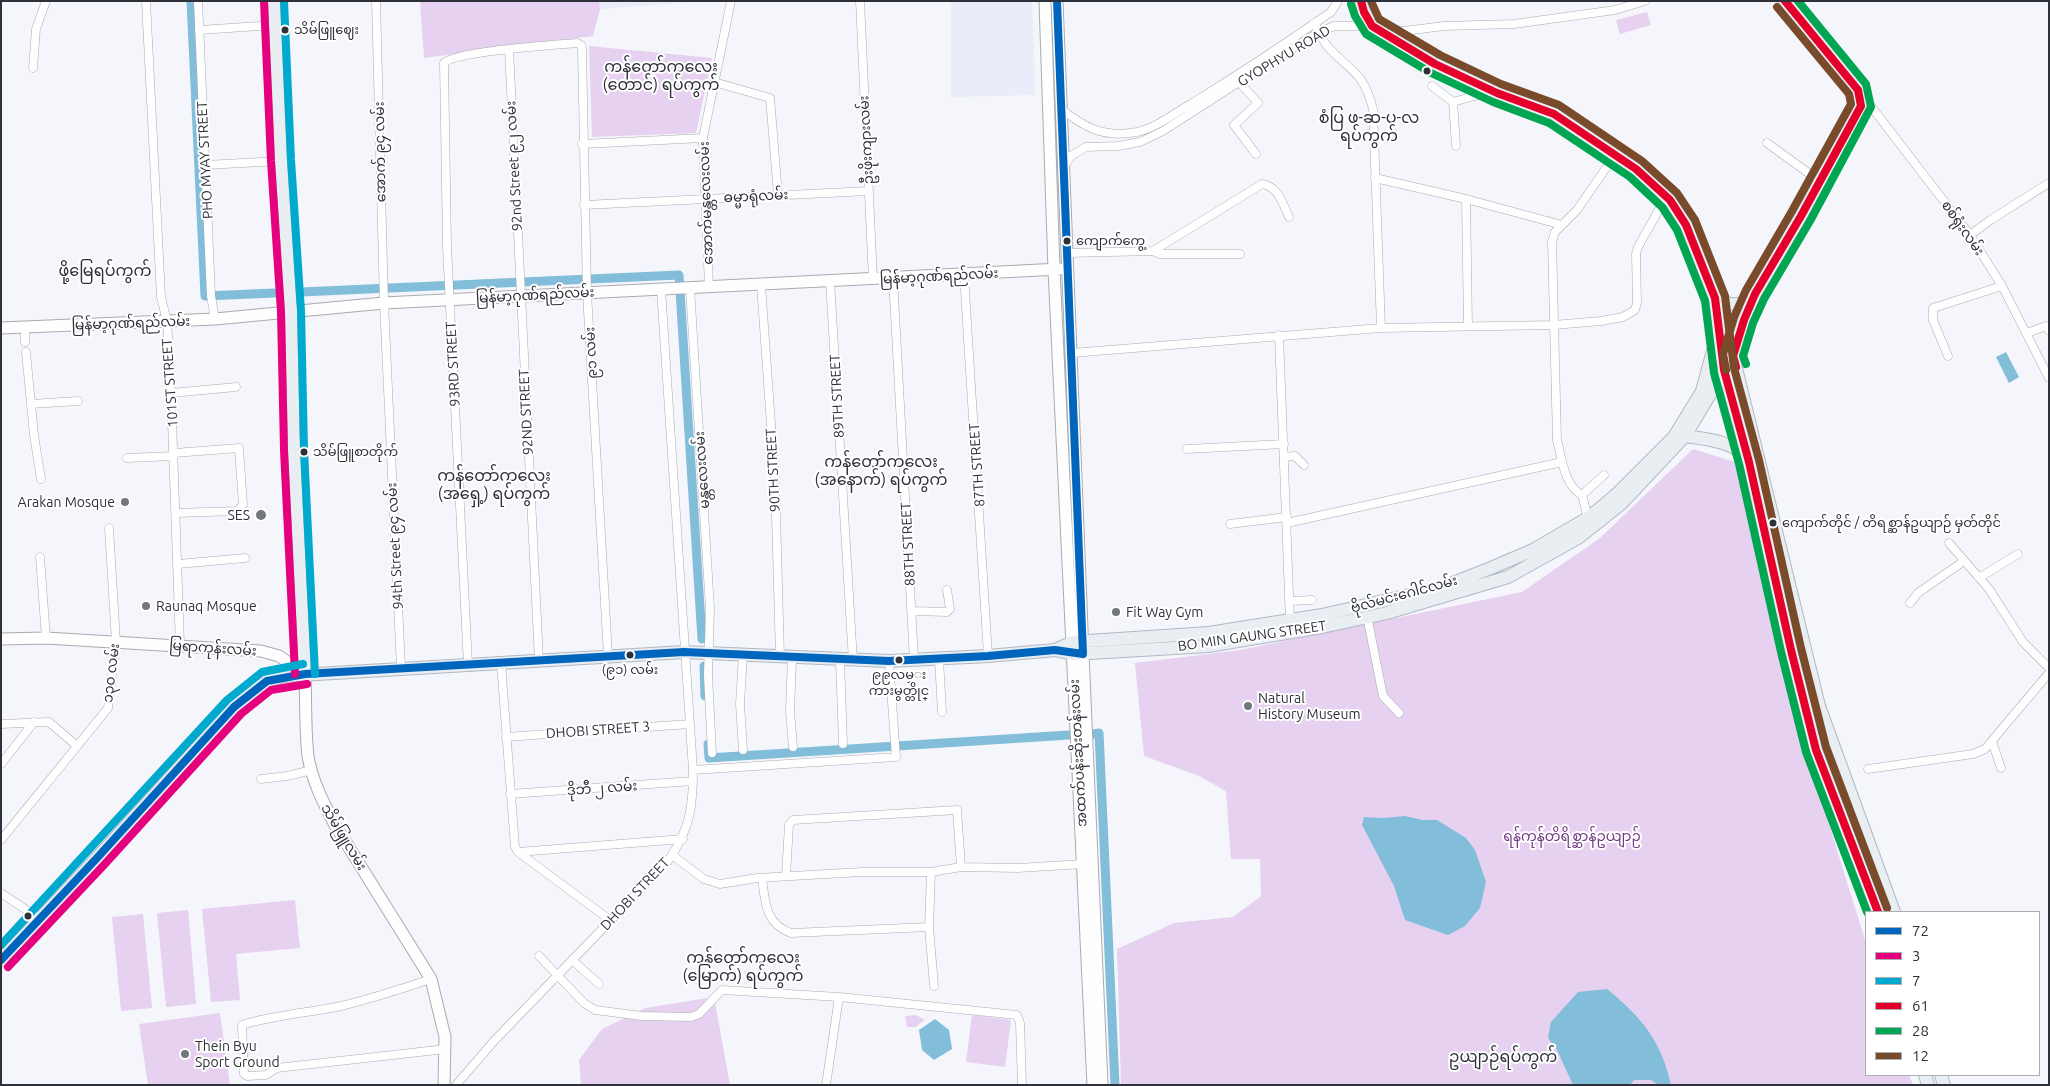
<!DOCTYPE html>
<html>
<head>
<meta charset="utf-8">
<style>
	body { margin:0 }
	#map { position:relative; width:2050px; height:1086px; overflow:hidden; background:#f5f6fb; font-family:Ubuntu,sans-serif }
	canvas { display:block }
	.frame { position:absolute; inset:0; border:2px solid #2e3139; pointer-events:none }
	.legend { position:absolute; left:1865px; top:911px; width:175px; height:165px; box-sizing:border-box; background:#fff; border:1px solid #abadb0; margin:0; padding:6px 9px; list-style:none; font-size:15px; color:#2e3139 }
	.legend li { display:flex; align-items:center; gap:10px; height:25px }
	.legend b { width:25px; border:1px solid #abadb0 }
</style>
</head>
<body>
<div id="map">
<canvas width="2050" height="1086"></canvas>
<div class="frame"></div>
<ul class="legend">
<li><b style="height:6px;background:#0065bd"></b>72</li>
<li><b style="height:6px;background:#e5007d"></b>3</li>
<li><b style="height:6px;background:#00a9ce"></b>7</li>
<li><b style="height:6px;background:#e4002b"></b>61</li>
<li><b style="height:6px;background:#00a651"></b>28</li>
<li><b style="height:6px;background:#7a4b2a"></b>12</li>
</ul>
</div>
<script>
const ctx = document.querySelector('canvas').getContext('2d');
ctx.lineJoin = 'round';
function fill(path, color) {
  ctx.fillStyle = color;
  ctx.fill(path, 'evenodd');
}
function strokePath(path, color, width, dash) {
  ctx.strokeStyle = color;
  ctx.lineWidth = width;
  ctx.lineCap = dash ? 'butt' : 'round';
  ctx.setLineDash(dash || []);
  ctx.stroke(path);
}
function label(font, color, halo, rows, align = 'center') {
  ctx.font = font + ' Ubuntu,"Noto Sans Myanmar",sans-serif';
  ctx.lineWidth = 4;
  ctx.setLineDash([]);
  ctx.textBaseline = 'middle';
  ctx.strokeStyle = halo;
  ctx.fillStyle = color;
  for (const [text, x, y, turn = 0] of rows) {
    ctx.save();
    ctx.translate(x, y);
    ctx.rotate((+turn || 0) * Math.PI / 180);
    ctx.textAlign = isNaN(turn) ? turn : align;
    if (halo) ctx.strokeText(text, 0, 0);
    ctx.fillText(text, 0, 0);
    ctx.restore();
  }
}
const built = new Path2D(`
	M599,1H706L600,9Z
	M951,1H1032L1035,95L951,97Z`);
const green = new Path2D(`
	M420,1H599L600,9L593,36L424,58Z
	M1647,12L1651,25L1620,34L1616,20Z
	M589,46L712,58L696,133L592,137Z
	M1693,449L1745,465L1796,718L1866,943V1075H1909L1913,1085H1121L1117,949L1174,923L1233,917L1261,896L1260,859H1231L1226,791L1199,776L1144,756L1135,663L1240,650L1522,592L1600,538Z
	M295,900L300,948L236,954L240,1000L211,1002L202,909Z
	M188,910L196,1004L166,1007L157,913Z
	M143,914L152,1008L121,1011L112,917Z
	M714,997L730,1085H581L579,1060L602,1029L645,1008Z
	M220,1013L230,1085H148L139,1024Z
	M916,1015L925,1020L915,1027H907L905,1016Z
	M972,1015L1011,1020L1005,1067L966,1062Z`);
const water = new Path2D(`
	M2006,352L2019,377L2009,383L1996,357Z
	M1405,816L1422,820H1437L1466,838L1475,850L1486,882L1480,908L1465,926L1448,935L1405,920L1394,886L1362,825L1364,817L1382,818Z
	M1607,989C1642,1018 1661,1040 1671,1085H1659L1651,1080H1634L1630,1085H1573L1557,1050L1548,1038L1551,1022L1578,992Z
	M935,1019L949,1030L952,1049L934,1060L922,1050L919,1030Z`);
const canal = new Path2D(`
	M191,1L205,296L274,293
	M301,292L679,275L702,639
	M704,666L705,696
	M1093,734L1099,733L1115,1085
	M708,744L709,758L1069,735`);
const street = new Path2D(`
	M146,1L161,297L167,321L171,393L180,645
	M198,1L211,296L215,319
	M376,1L384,303L401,668
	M860,1L873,280
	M1314,23C1319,31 1322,40 1328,47C1352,73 1363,71 1373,109L1381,328
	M199,30L275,25
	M509,49L539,661
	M33,68L36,29L46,1
	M714,82L770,98L778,195
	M1240,83L1258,103L1234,125L1256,154
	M1432,86L1453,102L1492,91
	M1860,92L1970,235L2002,286L2049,378
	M1453,102L1456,146
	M1060,108C1085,128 1103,138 1137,132C1156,128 1174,113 1191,104C1238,75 1285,44 1331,12L1338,1
	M1767,143L1821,182
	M582,144L703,138
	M205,165L281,161
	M1063,168L1071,156L1086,147L1118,146L1140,142L1163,131L1281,55L1320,32L1334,26H1372L1404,31L1444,26L1514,24L1615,10L1645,1
	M1375,178L1466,199L1562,225
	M1466,199L1468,326
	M584,205L869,191
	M1970,235L1992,219L2049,183
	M1153,251L1160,254H1240
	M1068,253L1153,251L1262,184C1278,186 1283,204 1289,217
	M964,275L988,656
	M893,278L914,660
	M830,281L853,661
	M761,285L775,480L780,656
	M709,287L703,138L731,1
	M690,288L710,608L708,675L712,753
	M2027,333L2046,326L2049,331
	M1279,335L1290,621
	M25,342V327
	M26,352L34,435L41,479
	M1072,353L1381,328L1553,325L1601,321L1623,317L1635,310L1637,303L1636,254L1638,247L1666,197
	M1948,356L1933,320V308L2002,286
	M171,393L236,387
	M31,404L78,401
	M1187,449L1284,444
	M174,453L239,448L243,505L237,511L176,513
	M1284,457L1295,456L1304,465
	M127,458L174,456
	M1582,495L1604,475
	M1588,518L1582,495C1564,485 1562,459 1557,440L1552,242L1555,232L1577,210L1615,155
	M1287,523L1562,462
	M1230,524L1287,517
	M1949,543L1989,589L2023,642L2049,668
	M40,557L46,638
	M178,564L245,558
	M1979,578L2018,554
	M1290,601L1312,600
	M1910,603L1918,593L1964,561
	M912,611L947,612L950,609L947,590
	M1367,616L1383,696L1399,713
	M743,655L740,704L743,750
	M792,658L790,711L793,747
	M939,659L942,712
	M840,660L843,744
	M501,663L515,847L518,852L610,920
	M468,665L447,247L444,63C456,51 555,45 577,43L581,45L582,49L587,293L608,656
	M1,724L49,722L77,746
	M506,737L690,724
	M1992,741L2001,768
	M1,764L34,722
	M1868,769L1973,754L1985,749L2049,673
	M693,770L896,757L889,661
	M261,779L287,776L312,770
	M510,794L693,781
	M1,840L108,708L116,642L109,528
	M518,852L683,839
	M672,855L704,879L720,884L757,878L862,872H931L961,867L957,810L793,820L789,825L786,876
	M961,867L1018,868L1083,864
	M931,872L929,927L934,986
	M762,878C765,901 765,924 791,933L929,927
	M1,893L40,919
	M539,956L584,1003L595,1010L642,1016L691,1017L699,1014L722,990L839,997L1017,1015L1020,1023L1022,1085
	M572,960L599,984
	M431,979C401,989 371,999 341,1006C308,1013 274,1015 242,1025L244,1074L247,1076L266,1075L277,1068L446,1049
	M456,1085L494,1041L668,861C690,829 693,808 693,770L661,289
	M826,1085L839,997`);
const secondary = new Path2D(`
	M1045,1L1054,270L1093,1085
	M1057,1L1083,654L1102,1085
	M1,328L215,319L384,303L1060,269
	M1,639L46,638L261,651L279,656L305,674C306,701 305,730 308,756C312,781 324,804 335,825L431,979L445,1037L444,1085`);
const primary = new Path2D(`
	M274,1L281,161L291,312L294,450L305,674
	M1361,1L1364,12L1372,26L1435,64L1497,93L1554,114L1636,169L1670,200L1686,225L1715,298L1724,370L1749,462L1791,650L1816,750L1878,912
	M1715,298C1732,307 1741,307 1755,294
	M1733,356L1819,706L1894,912
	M1702,391L1718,332
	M1685,436C1705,439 1734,441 1746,458
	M1055,650L1073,642L1209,633L1322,615L1440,588L1491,568L1533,550L1588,518L1603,506L1619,492L1674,437L1701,393
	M1,960L97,858L234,707L267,681L284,676L684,652L889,661L988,656L1055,650L1073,654L1208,646L1322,627L1387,613L1508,577L1578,538L1622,503L1685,436L1733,356L1744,320L1755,294L1801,216L1861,106L1858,90L1785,1
	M1925,1075L1928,1085
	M1941,1075L1944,1085`);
const bus1 = new Path2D(`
	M1,960L97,858L234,707L267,681L305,674L684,652L889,661L988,656L1055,650L1083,654L1057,1`);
const bus2 = new Path2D(`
	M264,1L271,161L281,312L284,450L295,674
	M8,967L104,865L241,714L271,690L307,684`);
const bus3 = new Path2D(`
	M284,1L291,160L301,311L304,450L315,674
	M1,945L227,700L262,672L303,664`);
const bus4 = new Path2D(`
	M1361,1L1364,12L1372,26L1435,64L1497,93L1554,114L1636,169L1670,200L1686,225L1715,298L1724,370L1749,462L1791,650L1816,750L1878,912
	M1736,367L1733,356L1744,320L1755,294L1801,216L1861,106L1858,90L1785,1`);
const bus5 = new Path2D(`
	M1351,4L1355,16L1366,34L1431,73L1493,102L1549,123L1630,177L1662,207L1677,230L1705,301L1714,373L1739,464L1781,652L1806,752L1867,912
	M1746,364L1743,356L1753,323L1764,299L1810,221L1871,107L1866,84L1798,1`);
const bus6 = new Path2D(`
	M1371,1L1379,19L1440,55L1501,84L1559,105L1642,161L1677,193L1695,220L1725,296L1734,368L1759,460L1801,648L1826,747L1887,908
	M1726,370L1723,354L1734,317L1746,290L1792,211L1851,104L1849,94L1777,7`);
const markers = [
	[285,30,4.5,"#2e3139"],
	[1427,71,4.5,"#2e3139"],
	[1067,241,4.5,"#2e3139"],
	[304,452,4.5,"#2e3139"],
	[125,502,5,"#74767d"],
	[261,515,6,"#74767d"],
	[1773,523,4.5,"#2e3139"],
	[146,606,5,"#74767d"],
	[1116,612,5,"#74767d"],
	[630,655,4.5,"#2e3139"],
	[899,660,4.5,"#2e3139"],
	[1248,706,5,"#74767d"],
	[28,916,4.5,"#2e3139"],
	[185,1054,5,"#74767d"]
];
const busNames = [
	["သိမ်ဖြူဈေး",294,30],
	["ကျောက်ကွေ့",1076,241],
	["သိမ်ဖြူစာတိုက်",313,452],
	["ကျောက်တိုင် / တိရစ္ဆာန်ဥယျာဉ် မှတ်တိုင်",1782,523],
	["(၉၁) လမ်း",630,670,"center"],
	["၉၉လမ္း",899,675,"center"],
	["ကားမွတ္တိုင္",899,691,"center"]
];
const streetNames = [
	["GYOPHYU ROAD",1284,56,-31],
	["ဦးဖိုးကျားလမ်း",866,140,-93],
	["အောက် ၉၄ လမ်း",380,152,-91],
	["PHO MYAY STREET",205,160,-93],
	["92nd Street ၉၂ လမ်း",514,166,-93],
	["ဓမ္မာရုံလမ်း",756,196,-3],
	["အောက်မန္တလေးလမ်း",706,203,-92],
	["စစ်ရုံးလမ်း",1963,228,55],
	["မြန်မာ့ဂုဏ်ရည်လမ်း",939,276,-3],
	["မြန်မာ့ဂုဏ်ရည်လမ်း",535,295,-3],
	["မြန်မာ့ဂုဏ်ရည်လမ်း",131,323,-2],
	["၉၁ လမ်း",591,353,-93],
	["93RD STREET",453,364,-93],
	["101ST STREET",170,383,-94],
	["89TH STREET",837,396,-93],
	["92ND STREET",526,412,-93],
	["87TH STREET",977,465,-94],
	["မန္တလေးလမ်း",702,470,-94],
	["90TH STREET",773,470,-93],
	["88TH STREET",908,544,-93],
	["94th Street ၉၄ လမ်း",395,546,-93],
	["ဗိုလ်မင်းဂေါင်လမ်း",1404,594,-15],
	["BO MIN GAUNG STREET",1252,636,-8],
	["မြရာကုန်းလမ်း",213,648,4],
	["၁၃၀ လမ်း",111,673,-83],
	["DHOBI STREET 3",598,730,-4],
	["အထက်ပန်းဆိုးတန်းလမ်း",1078,753,-93],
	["ဒိုဘီ ၂ လမ်း",602,788,-4],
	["သိမ်ဖြူလမ်း",344,837,59],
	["DHOBI STREET",635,894,-47]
];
const poiNames = [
	["Arakan Mosque",115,502,"right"],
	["SES",250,515,"right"],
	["Raunaq Mosque",156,606],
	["Fit Way Gym",1126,612],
	["Natural",1258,698],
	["History Museum",1258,714],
	["Thein Byu",195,1046],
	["Sport Ground",195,1062]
];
const parkNames = [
	["ရန်ကုန်တိရိစ္ဆာန်ဥယျာဉ်",1572,836]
];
const quarterNames = [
	["ကန်တော်ကလေး",661,67],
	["(တောင်) ရပ်ကွက်",661,85],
	["စံပြ ဖ-ဆ-ပ-လ",1369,118],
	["ရပ်ကွက်",1369,136],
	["ဖို့မြေရပ်ကွက်",105,271],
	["ကန်တော်ကလေး",881,462],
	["(အနောက်) ရပ်ကွက်",881,480],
	["ကန်တော်ကလေး",494,476],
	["(အရှေ့) ရပ်ကွက်",494,494],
	["ကန်တော်ကလေး",743,958],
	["(မြောက်) ရပ်ကွက်",743,976],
	["ဥယျာဉ်ရပ်ကွက်",1503,1057]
];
fill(built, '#e9ecf9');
fill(green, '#e6d1f0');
fill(water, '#82bdda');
strokePath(canal, '#82bdda', 9);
strokePath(street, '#a9abb1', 9);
strokePath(secondary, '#a9abb1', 13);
strokePath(primary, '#b0b8c3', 14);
strokePath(street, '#fefefe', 8);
strokePath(secondary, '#fefefe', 11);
strokePath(primary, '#e9eef3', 12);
strokePath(bus1, '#0065bd', 8);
strokePath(bus2, '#e5007d', 8);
strokePath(bus3, '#00a9ce', 8);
strokePath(bus4, '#e4002b', 8);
strokePath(bus5, '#00a651', 8);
strokePath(bus6, '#7a4b2a', 8);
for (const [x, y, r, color] of markers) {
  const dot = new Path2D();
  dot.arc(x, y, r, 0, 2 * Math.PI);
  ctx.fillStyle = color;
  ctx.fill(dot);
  strokePath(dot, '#fff', 2);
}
label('13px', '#2e3139', '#fff', busNames, 'left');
label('14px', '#2e3139', '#fff', streetNames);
label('14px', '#2e3139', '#fff', poiNames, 'left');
label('14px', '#713983', '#fff', parkNames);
label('16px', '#2e3139', '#fff', quarterNames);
</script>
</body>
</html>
